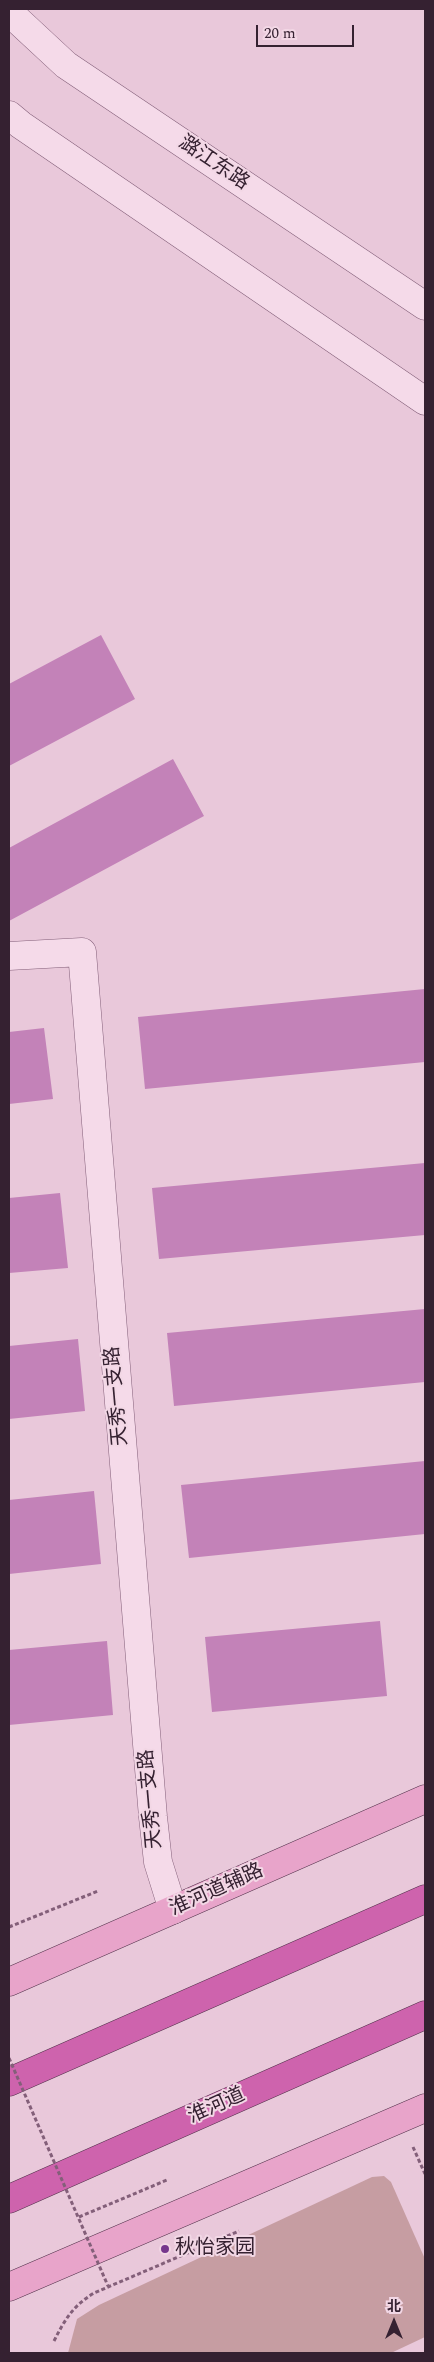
<!DOCTYPE html>
<html>
<head>
<meta charset="utf-8">
<style>
	body { margin:0 }
	#map { position:relative; width:434px; height:2362px; overflow:hidden; background:#e9c8da; font-family:Spectral,"Noto Sans SC",serif }
	canvas { display:block }
	.frame { position:absolute; inset:0; border:10px solid #352131; pointer-events:none }
	.north { position:absolute; left:369px; top:2297px; width:50px; height:50px; -webkit-text-stroke:4px #f2d7e5; paint-order:stroke; rotate:0deg; font-size:14px; font-weight:700; line-height:20px; text-align:center; color:#352131 }
	.north::after { content:''; display:block; margin:auto; width:18px; height:22px; background:#352131; clip-path:polygon(50% 0,100% 100%,50% 72%,0 100%) }
	.scale { position:absolute; left:256px; top:25px; width:98px; height:22px; box-sizing:border-box; border:2px solid #352131; border-top:0; padding-left:6px; font-size:15px; line-height:18px; white-space:nowrap; color:#352131; -webkit-text-stroke:4px #f2d7e5; paint-order:stroke }
</style>
</head>
<body>
<div id="map">
<canvas width="434" height="2362"></canvas>
<div class="frame"></div>
<div class="north">北</div>
<div class="scale">20 m</div>
</div>
<script>
const ctx = document.querySelector('canvas').getContext('2d');
ctx.lineJoin = 'round';
function fill(path, color) {
  ctx.fillStyle = color;
  ctx.fill(path, 'evenodd');
}
function strokePath(path, color, width, dash) {
  ctx.strokeStyle = color;
  ctx.lineWidth = width;
  ctx.lineCap = dash ? 'butt' : 'round';
  ctx.setLineDash(dash || []);
  ctx.stroke(path);
}
function label(font, color, halo, rows, align = 'center') {
  ctx.font = font + ' Spectral,"Noto Sans SC",serif';
  ctx.lineWidth = 4;
  ctx.setLineDash([]);
  ctx.textBaseline = 'middle';
  ctx.strokeStyle = halo;
  ctx.fillStyle = color;
  for (const [text, x, y, turn = 0] of rows) {
    ctx.save();
    ctx.translate(x, y);
    ctx.rotate((+turn || 0) * Math.PI / 180);
    ctx.textAlign = isNaN(turn) ? turn : align;
    if (halo) ctx.strokeText(text, 0, 0);
    ctx.fillText(text, 0, 0);
    ctx.restore();
  }
}
const green = new Path2D(`
	M384,2176L391,2182L425,2259V2337L391,2353H68L77,2319L99,2305L372,2177Z`);
const building = new Path2D(`
	M101,635L135,699L9,766V684Z
	M173,759L204,816L9,921V848Z
	M425,989V1062L145,1089L138,1017Z
	M44,1028L53,1099L9,1104V1032Z
	M425,1163V1235L159,1259L152,1188Z
	M60,1193L68,1268L9,1273V1198Z
	M425,1309V1382L174,1406L167,1333Z
	M78,1339L85,1411L9,1419V1346Z
	M425,1461V1534L189,1558L181,1485Z
	M94,1491L101,1564L9,1574V1500Z
	M380,1621L387,1696L212,1712L205,1637Z
	M107,1641L113,1715L9,1725V1650Z`);
const path = new Path2D(`
	M9,1927L98,1891
	M413,2147L425,2174
	M79,2217L167,2180
	M54,2341C65,2319 73,2306 94,2293L239,2231`);
const minor = new Path2D(`
	M9,12L66,65L425,306
	M9,115L21,125L425,401
	M9,956L82,952L153,1817L158,1862L173,1910`);
const major = new Path2D(`
	M9,1982L425,1799
	M9,2287L425,2108`);
const highway = new Path2D(`
	M9,2082L425,1899
	M9,2199L425,2015`);
const pathBridge = new Path2D(`
	M9,2058L108,2286`);
const markers = [
	[165,2249,5,"#76368c"]
];
const streetNames = [
	["潞江东路",213,164,34],
	["天秀一支路",118,1396,-95],
	["天秀一支路",152,1799,-95],
	["淮河道辅路",217,1891,-24],
	["淮河道",217,2107,-24]
];
const poiNames = [
	["秋怡家园",175,2249]
];
fill(green, '#c69da2');
fill(building, '#c382b8');
strokePath(minor, '#835f79', 29);
strokePath(major, '#52324b', 29);
strokePath(highway, '#52324b', 29);
strokePath(path, '#835f79', 3, [4, 2.5]);
strokePath(minor, '#f5dae9', 28);
strokePath(major, '#e8a4ca', 28);
strokePath(highway, '#ce63ad', 28);
strokePath(pathBridge, '#835f79', 3, [4, 2.5]);
for (const [x, y, r, color] of markers) {
  const dot = new Path2D();
  dot.arc(x, y, r, 0, 2 * Math.PI);
  ctx.fillStyle = color;
  ctx.fill(dot);
  strokePath(dot, '#f2d7e5', 2);
}
label('20px', '#352131', '#f2d7e5', streetNames);
label('20px', '#352131', '#f2d7e5', poiNames, 'left');
</script>
</body>
</html>
